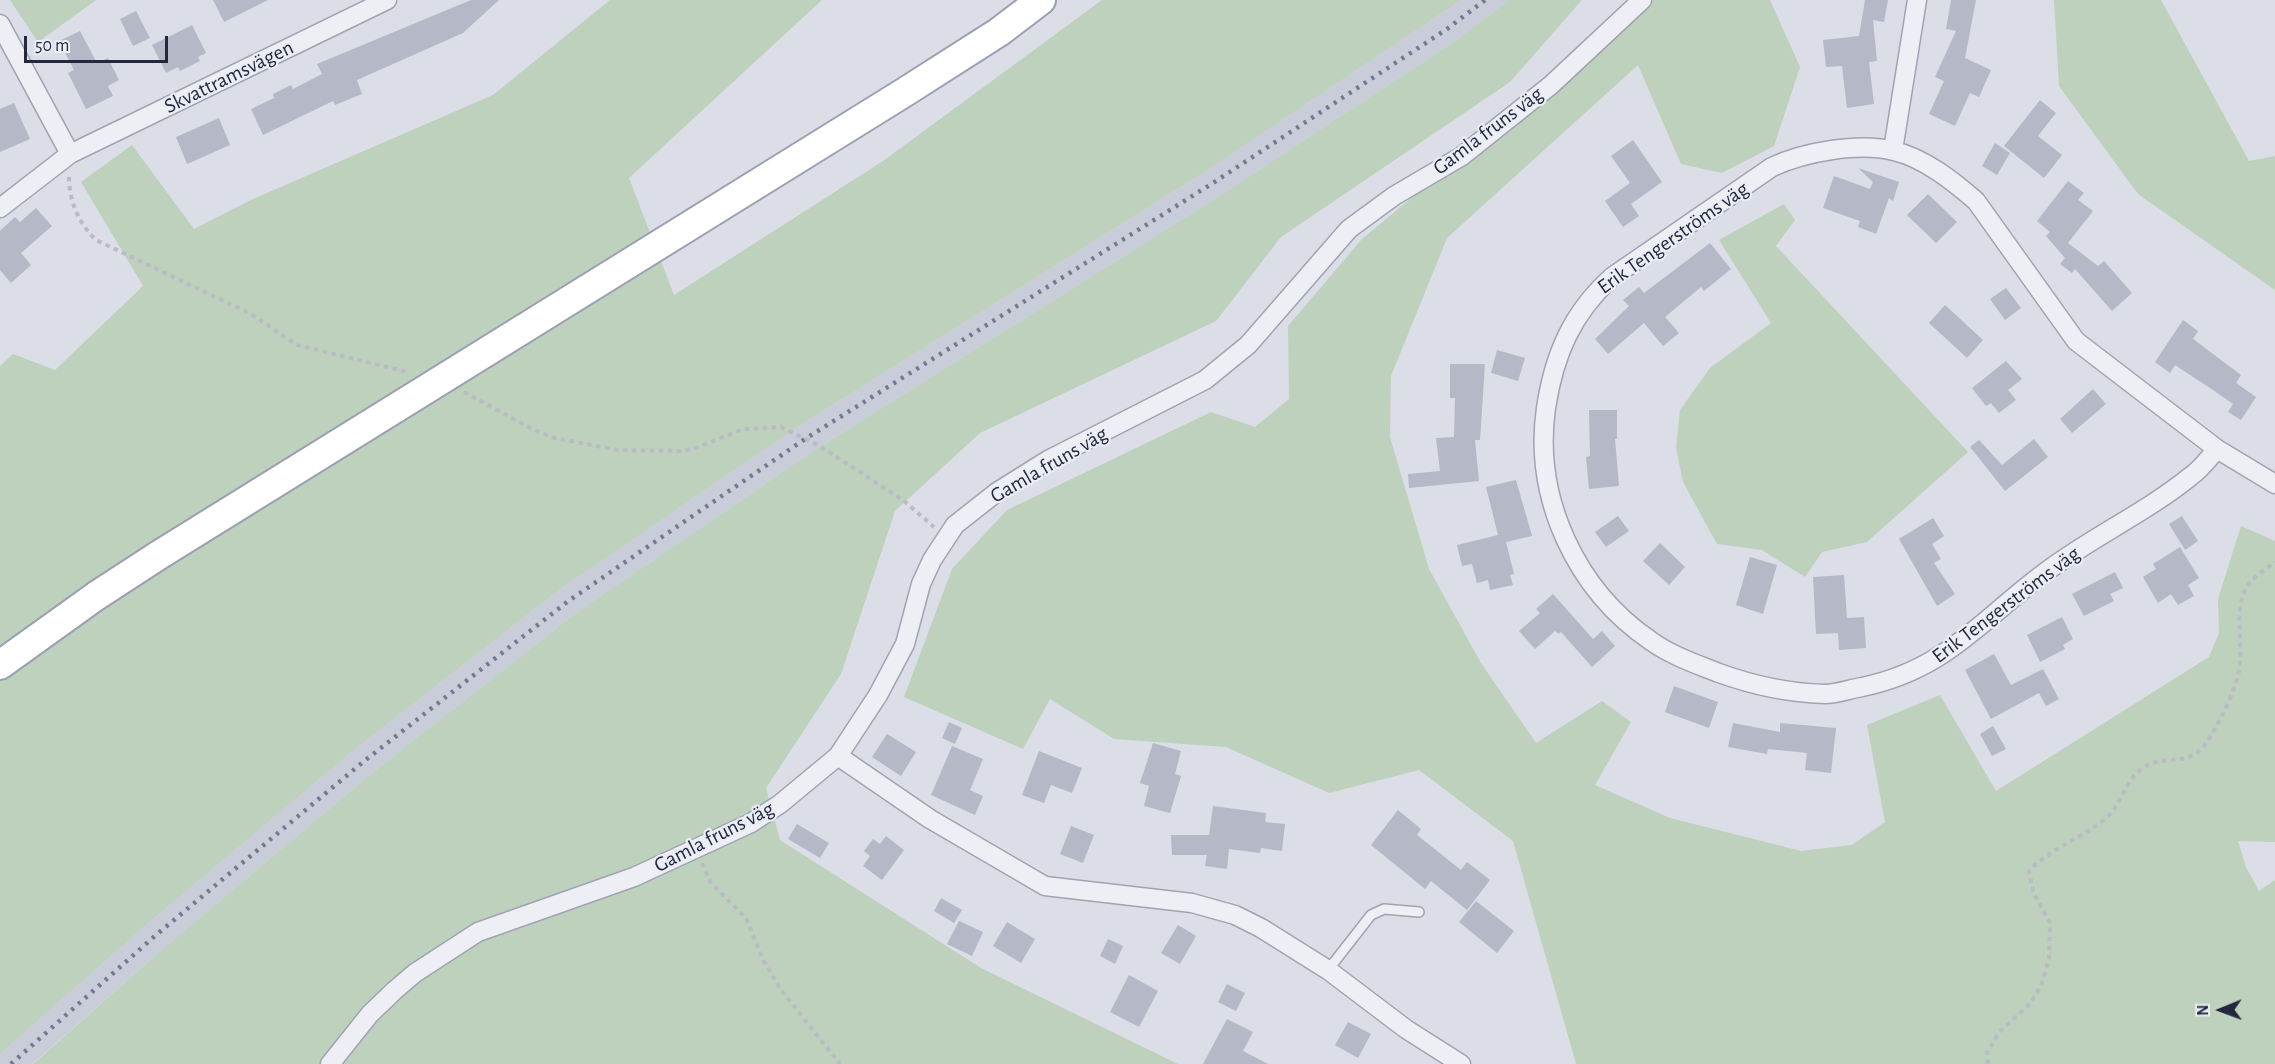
<!DOCTYPE html>
<html>
<head>
<meta charset="utf-8">
<style>
	body { margin:0 }
	#map { position:relative; width:2275px; height:1064px; overflow:hidden; background:#dbdde7; font-family:"Alegreya Sans",sans-serif }
	canvas { display:block }
	.north { position:absolute; left:2191px; top:980px; width:60px; height:60px; -webkit-text-stroke:4px #ebedf5; paint-order:stroke; rotate:269deg; font-size:16px; font-weight:700; line-height:24px; text-align:center; color:#24283e }
	.north::after { content:''; display:block; margin:auto; width:21px; height:27px; background:#24283e; clip-path:polygon(50% 0,100% 100%,50% 72%,0 100%) }
	.scale { position:absolute; left:24px; top:36px; width:144px; height:27px; box-sizing:border-box; border:3px solid #24283e; border-top:0; padding-left:8px; font-size:18px; line-height:21px; white-space:nowrap; color:#24283e; -webkit-text-stroke:4px #ebedf5; paint-order:stroke }
</style>
</head>
<body>
<div id="map">
<canvas width="2275" height="1064"></canvas>
<div class="north">N</div>
<div class="scale">50 m</div>
</div>
<script>
const ctx = document.querySelector('canvas').getContext('2d');
ctx.lineJoin = 'round';
function fill(path, color) {
  ctx.fillStyle = color;
  ctx.fill(path, 'evenodd');
}
function strokePath(path, color, width, dash) {
  ctx.strokeStyle = color;
  ctx.lineWidth = width;
  ctx.lineCap = dash ? 'butt' : 'round';
  ctx.setLineDash(dash || []);
  ctx.stroke(path);
}
function label(font, color, halo, rows, align = 'center') {
  ctx.font = font + ' "Alegreya Sans",sans-serif';
  ctx.lineWidth = 4.5;
  ctx.setLineDash([]);
  ctx.textBaseline = 'middle';
  ctx.strokeStyle = halo;
  ctx.fillStyle = color;
  for (const [text, x, y, turn = 0] of rows) {
    ctx.save();
    ctx.translate(x, y);
    ctx.rotate((+turn || 0) * Math.PI / 180);
    ctx.textAlign = isNaN(turn) ? turn : align;
    if (halo) ctx.strokeText(text, 0, 0);
    ctx.fillText(text, 0, 0);
    ctx.restore();
  }
}
const built = new Path2D(`
	M1461,0H1509L1455,41L1221,195L812,452L576,613L372,773L165,947L32,1064H0V1054L146,925L354,750L559,590L796,428L1206,171Z`);
const green = new Path2D(`
	M10,0H96L38,42Z
	M610,0H822L629,178L674,295L883,161L1102,0H1461L1206,171L796,428L559,590L354,750L146,925L0,1054V366L13,354L55,370L143,286L81,182L132,145L194,229L253,199L493,95Z
	M1509,0H1582L1510,82L1281,237L1216,321L980,433L895,511L841,674L766,788L780,840L981,968L1178,1064H33L165,947L372,773L576,613L812,452L1221,195L1455,41Z
	M1650,0H1770L1800,67L1774,146L1722,173L1681,164L1638,65L1447,238L1391,376L1390,437L1429,569L1481,663L1536,743L1602,701L1631,722L1595,785L1670,818L1801,851L1852,845L1885,822L1867,725L1940,695L1996,791L2209,657L2219,633L2218,599L2241,526L2275,541V842L2238,841L2246,867L2259,891L2275,880V1064H1576L1513,841L1419,770L1329,793L1226,747L1114,739L1050,699L1023,749L904,697L952,569L1007,510L1211,412L1255,427L1289,399L1288,326L1362,239Z
	M2054,0H2161L2249,161L2275,156V290L2138,194L2059,86Z
	M1784,204L1795,220L1776,246L1968,452L1867,542L1822,552L1805,577L1762,550L1717,544L1683,482L1676,448L1680,410L1710,368L1771,323L1719,240Z`);
const building = new Path2D(`
	M213,0H268L224,22Z
	M471,0H499L463,33L357,80L362,94L335,105L333,101L263,135L251,109L274,98L273,94L291,85L293,89L322,74L317,64Z
	M1865,0H1888L1884,22L1873,20L1877,61L1869,62L1874,104L1847,108L1842,66L1826,67L1823,40L1859,36Z
	M1951,0H1976L1965,58L1991,70L1979,97L1970,93L1955,126L1929,114L1944,81L1935,77L1956,31L1946,29Z
	M136,11L150,38L133,46L120,19Z
	M192,25L206,53L198,57L200,61L180,71L178,67L166,73L152,45Z
	M80,31L97,63L108,58L119,80L108,86L113,96L86,109L68,73L74,70L59,41Z
	M2040,100L2056,113L2038,136L2062,155L2044,178L2004,146Z
	M14,103L30,139L0,152V109Z
	M219,118L230,145L187,164L176,137Z
	M1633,140L1662,182L1631,204L1639,216L1623,227L1605,201L1630,183L1611,156Z
	M1995,143L2010,153L1997,175L1982,166Z
	M1858,168L1899,182L1893,201L1889,198L1876,234L1858,227L1860,221L1823,208L1834,176L1870,189L1873,182Z
	M2068,181L2084,193L2078,200L2093,211L2068,243L2098,266L2104,261L2132,293L2112,311L2075,269L2072,273L2060,264L2065,258L2046,236L2050,232L2037,221Z
	M1928,194L1957,222L1936,243L1907,215Z
	M36,208L52,226L21,253L31,265L11,283L0,270V231L15,217L20,222Z
	M1710,243L1731,269L1704,291L1701,287L1665,317L1679,333L1663,346L1644,323L1608,354L1595,339L1629,306L1623,300L1639,287L1644,293Z
	M2006,288L2021,308L2005,320L1990,299Z
	M1945,305L1983,340L1967,358L1929,323Z
	M2183,320L2198,331L2193,339L2241,375L2236,383L2256,397L2241,420L2228,412L2233,404L2213,390L2175,365L2170,373L2155,362Z
	M1497,350L1525,358L1518,381L1491,373Z
	M2006,361L2022,379L2008,390L2016,400L1999,413L1991,403L1986,406L1972,388Z
	M1450,364H1485L1480,440H1475L1479,481L1409,488L1408,474L1440,471L1436,438L1454,437L1455,398H1450Z
	M2093,389L2106,404L2072,433L2060,419Z
	M1589,410H1617V439H1615L1619,486L1589,489L1586,457L1590,456Z
	M2034,439L2048,457L2005,491L1970,447L1979,440L2002,465Z
	M1516,480L1532,536L1506,542L1514,574L1510,575L1513,585L1490,590L1488,580L1477,583L1472,564L1462,566L1457,545L1498,535L1486,487Z
	M1618,516L1629,531L1606,547L1595,532Z
	M2182,516L2198,541L2185,550L2169,524Z
	M1933,518L1944,536L1932,544L1941,559L1934,563L1955,594L1937,606L1899,539Z
	M1660,543L1685,567L1669,585L1643,561Z
	M2180,547L2199,578L2188,585L2194,596L2178,605L2171,594L2158,603L2143,577L2156,569L2153,564Z
	M1750,557L1777,565L1763,614L1736,605Z
	M2115,572L2123,588L2110,594L2114,601L2084,616L2072,594Z
	M1844,575L1847,618L1864,617L1866,648L1839,650L1838,633L1816,634L1813,577Z
	M1553,594L1593,639L1602,631L1615,646L1592,667L1561,632L1559,634L1555,631L1535,649L1519,631L1540,613L1536,609Z
	M2062,617L2073,639L2063,645L2065,649L2040,662L2027,635Z
	M1994,654L2011,685L2043,669L2059,699L2046,706L2039,693L1991,719L1965,670Z
	M1674,686L1718,702L1709,728L1665,712Z
	M949,722L962,728L955,744L942,738Z
	M1733,723L1780,732V723L1836,728L1831,773L1805,770L1807,753L1768,749L1767,754L1728,747Z
	M1993,726L2006,749L1992,756L1980,734Z
	M887,734L916,752L901,776L872,757Z
	M1153,743L1181,751L1175,774L1181,776L1170,813L1144,806L1149,786L1140,783Z
	M952,746L983,759L970,790L983,796L975,815L931,795Z
	M1039,751L1082,768L1072,793L1051,785L1044,803L1022,795Z
	M1213,806L1266,813L1265,822L1285,824L1282,851L1261,848L1260,853L1229,849L1227,869L1205,866L1207,855H1172L1171,835H1209Z
	M1398,810L1421,829L1417,835L1461,870L1467,862L1490,880L1467,910L1431,881L1425,889L1371,845Z
	M797,824L829,843L820,858L788,839Z
	M1071,826L1094,835L1083,863L1060,854Z
	M886,836L904,850L882,880L863,866L870,856L864,851L873,839L880,844Z
	M941,898L962,910L954,923L934,911Z
	M1476,901L1514,931L1497,953L1459,922Z
	M959,921L983,932L972,956L947,944Z
	M1007,922L1035,939L1021,963L993,946Z
	M1178,925L1196,936L1180,964L1161,953Z
	M1108,939L1123,946L1115,964L1100,956Z
	M1129,975L1158,991L1139,1027L1110,1012Z
	M1227,984L1245,993L1236,1011L1218,1002Z
	M1227,1019L1253,1032L1243,1051L1268,1064H1203Z
	M1348,1022L1371,1034L1358,1058L1335,1045Z`);
const path = new Path2D(`
	M69,177C69,201 79,224 96,240L251,314L297,345L408,372
	M464,392L534,430L554,438L618,450L681,451L696,448L743,429L781,427L818,445L903,500L934,527
	M702,863L711,883L746,918L763,960L781,990L840,1064
	M1988,1064L1987,1053L1999,1032L2030,1004L2041,986L2049,959L2050,923L2033,892L2029,871C2051,848 2080,839 2104,820C2123,805 2124,778 2146,766C2165,755 2189,766 2204,746C2218,726 2239,686 2240,662C2242,639 2235,611 2245,590C2250,579 2266,569 2275,562`);
const service = new Path2D(`
	M1328,970L1371,915L1384,909L1419,912`);
const minor = new Path2D(`
	M0,24L70,154
	M1893,150L1917,0
	M0,208L70,154L387,0
	M2217,449C2209,458 2201,469 2191,476C2148,511 2096,535 2051,568C1984,616 1949,669 1862,687C1850,689 1837,694 1825,694C1790,693 1752,685 1719,673C1696,664 1672,656 1651,641C1576,590 1533,498 1546,408C1554,355 1572,313 1612,277L1772,167C1804,152 1859,142 1894,151C1924,158 1953,181 1976,201L2076,341L2217,449L2275,484
	M838,756L930,819L1045,886L1192,903L1235,915L1261,928L1328,970L1406,1029L1461,1064
	M330,1064L370,1014L395,990L415,973L478,932L634,877L751,823L780,804L838,756L878,695L905,644L921,584L932,560L955,525L997,492L1048,460L1205,380L1248,345L1349,229L1394,196L1462,156L1551,85L1642,0`);
const primary = new Path2D(`
	M0,665L96,596L159,555L905,92L999,32L1041,0`);
const rail = new Path2D(`
	M11,1064L156,935L363,762L567,602L805,439L1213,183L1447,29L1485,0`);
const streetNames = [
	["Skvattramsvägen",229,77,-26],
	["Gamla fruns väg",1488,131,-37],
	["Erik Tengerströms väg",1673,238,-35],
	["Gamla fruns väg",1049,465,-30],
	["Erik Tengerströms väg",2006,605,-37],
	["Gamla fruns väg",714,837,-27]
];
fill(built, '#c9ccd9');
fill(green, '#bdd1bc');
fill(building, '#b5b8c7');
strokePath(service, '#a0a3b1', 12);
strokePath(minor, '#a0a3b1', 21);
strokePath(primary, '#9a9fb3', 32);
strokePath(path, '#b9bbc5', 4, [4.5, 4.5]);
strokePath(service, '#eeeff5', 9);
strokePath(minor, '#eeeff5', 18);
strokePath(primary, '#fff', 28);
strokePath(rail, '#747991', 4.5, [3, 6]);
label('21px', '#24283e', '#ebedf5', streetNames);
</script>
</body>
</html>
